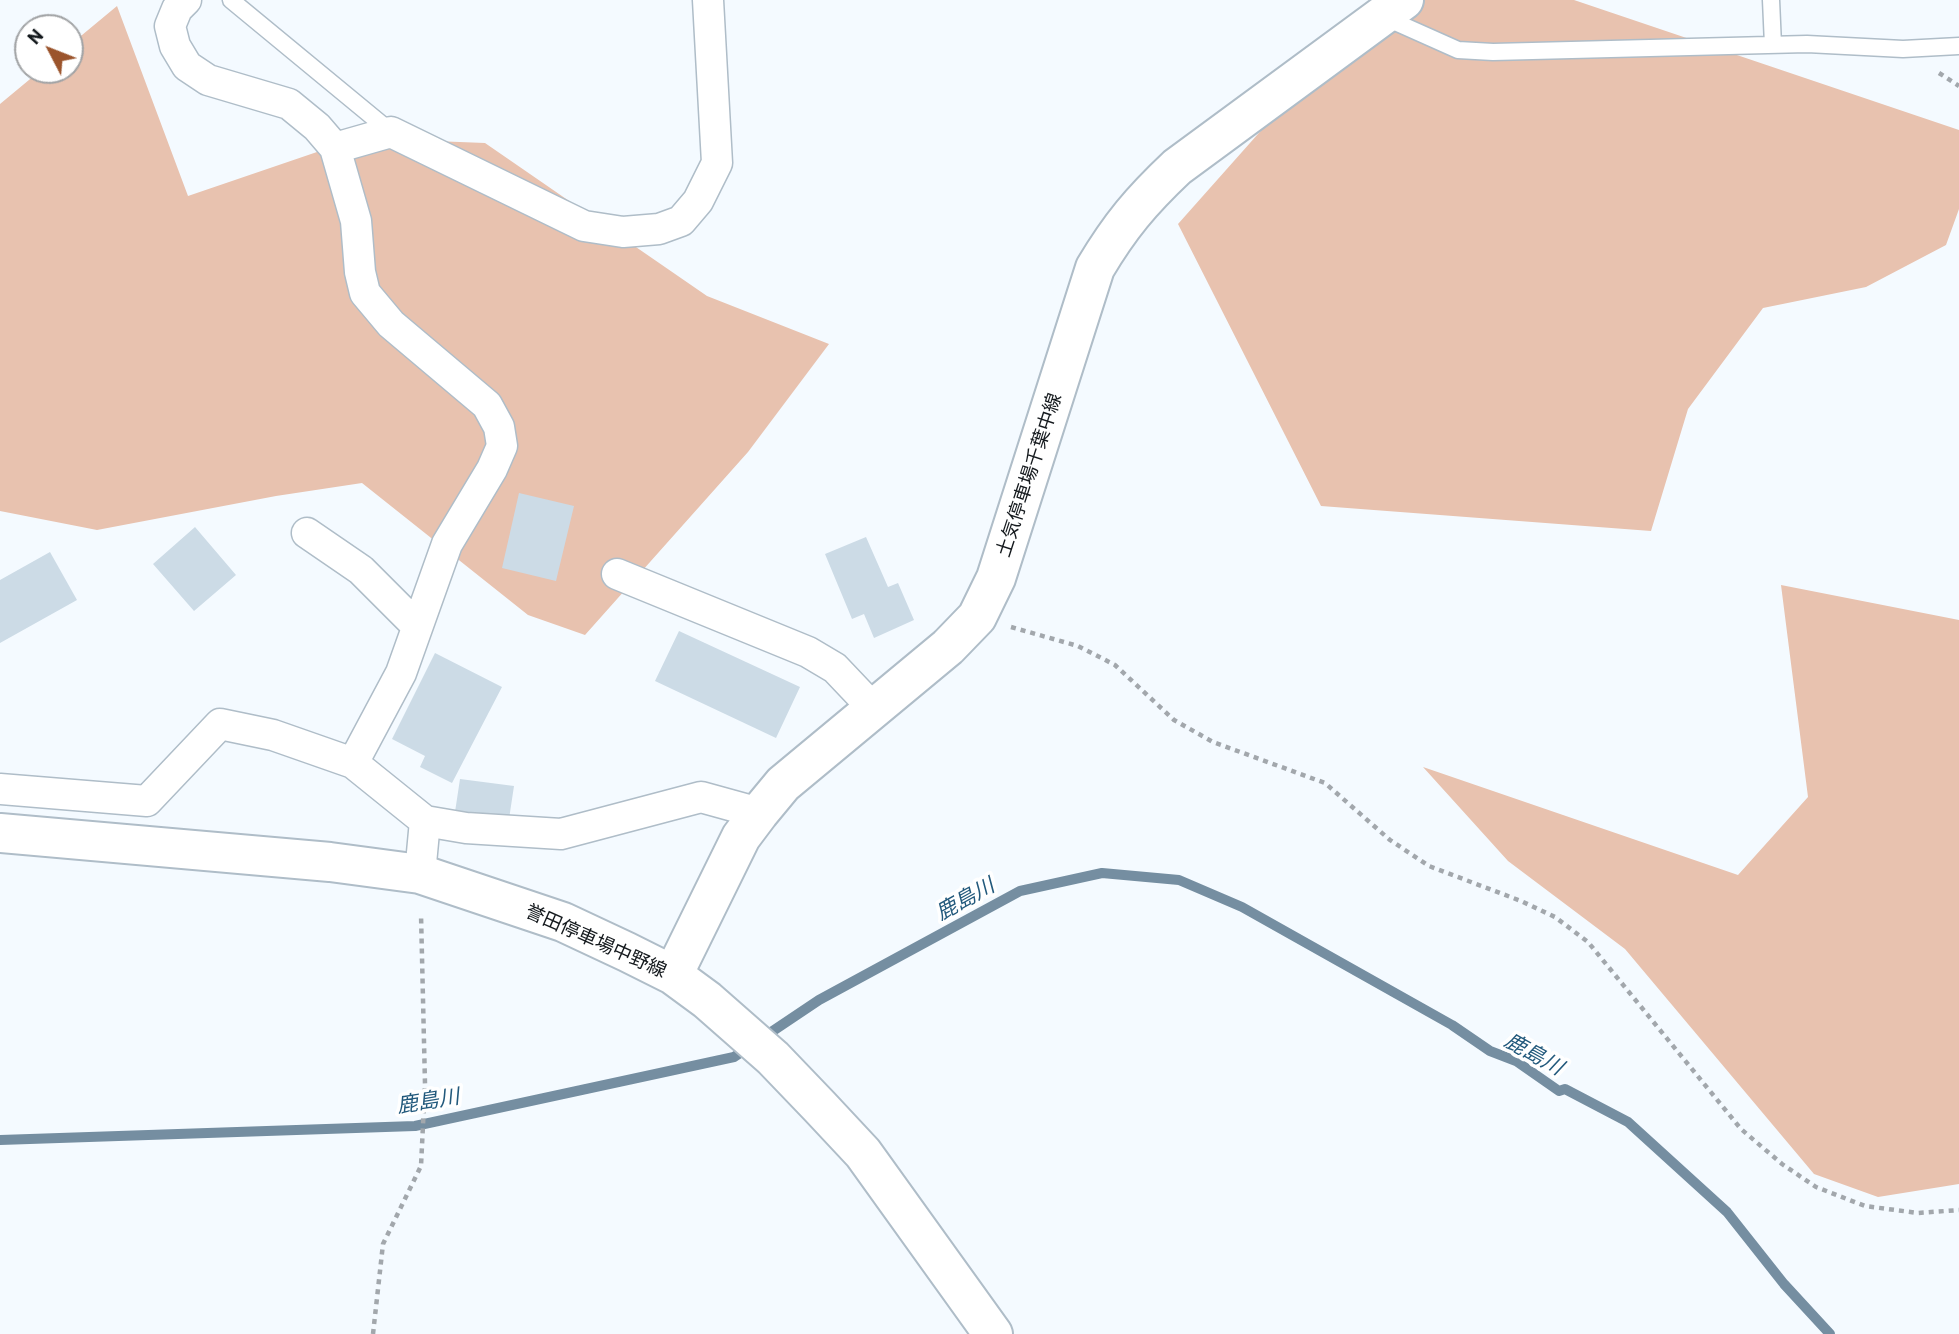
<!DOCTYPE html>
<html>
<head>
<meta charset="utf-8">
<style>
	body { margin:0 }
	#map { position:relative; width:1959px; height:1334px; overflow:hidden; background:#f4faff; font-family:Barlow,sans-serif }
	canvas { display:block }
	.north { position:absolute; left:14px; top:14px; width:70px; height:70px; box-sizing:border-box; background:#fff; border:2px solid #a1a3a5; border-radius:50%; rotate:312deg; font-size:19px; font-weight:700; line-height:28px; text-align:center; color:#14191d }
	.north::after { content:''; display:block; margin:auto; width:24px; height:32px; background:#9b542c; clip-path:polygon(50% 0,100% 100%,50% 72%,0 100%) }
</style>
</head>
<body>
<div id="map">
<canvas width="1959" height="1334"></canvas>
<div class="north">N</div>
</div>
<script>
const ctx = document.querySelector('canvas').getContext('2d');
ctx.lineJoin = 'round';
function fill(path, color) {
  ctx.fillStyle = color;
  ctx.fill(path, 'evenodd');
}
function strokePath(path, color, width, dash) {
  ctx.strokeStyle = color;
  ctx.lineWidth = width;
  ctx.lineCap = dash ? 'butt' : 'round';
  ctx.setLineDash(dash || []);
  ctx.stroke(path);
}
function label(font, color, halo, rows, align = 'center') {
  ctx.font = font + ' Barlow,"Noto Sans JP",sans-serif';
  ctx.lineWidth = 7;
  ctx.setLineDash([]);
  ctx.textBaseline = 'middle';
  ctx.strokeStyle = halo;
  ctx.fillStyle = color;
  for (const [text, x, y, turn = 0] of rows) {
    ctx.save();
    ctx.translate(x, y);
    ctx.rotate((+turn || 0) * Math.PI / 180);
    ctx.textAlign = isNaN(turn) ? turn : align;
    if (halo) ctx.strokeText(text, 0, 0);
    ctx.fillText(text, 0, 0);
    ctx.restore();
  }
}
const forest = new Path2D(`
	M1377,0H1574L1959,130V209L1946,245L1866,287L1763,308L1688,409L1651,531L1321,506L1178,224Z
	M117,6L188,196L358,138L485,143L707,296L829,344L748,452L585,635L528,615L362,483L276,496L97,530L0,511V104L41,70H70V45Z
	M1781,585L1959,620V1184L1878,1197L1814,1174L1625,949L1508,861L1423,767L1738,875L1808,797Z`);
const stream = new Path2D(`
	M0,1140L415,1126L734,1057L819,1000L1020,891L1102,873L1179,880L1242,907L1452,1025L1490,1051L1516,1061L1559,1091L1565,1089L1628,1122L1727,1212L1784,1284L1830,1334`);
const building = new Path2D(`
	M519,493L574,506L556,581L502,568Z
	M195,527L236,575L194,611L153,564Z
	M866,537L888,587L898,583L914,620L874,638L864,614L852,619L825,554Z
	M50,552L77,600L0,643V580Z
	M679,631L800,687L776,738L655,681Z
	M435,653L502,687L452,783L420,767L425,756L392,739Z
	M460,779L514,786L509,819L455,812Z`);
const path = new Path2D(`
	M1939,73L1959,86
	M1011,627L1078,646L1115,665L1174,720L1213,742L1325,783L1390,840L1429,866L1521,901L1555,917L1588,942L1741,1129L1782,1164L1816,1187L1865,1206L1918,1213L1959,1210
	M373,1334L383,1244L421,1166L425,1084L421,914`);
const service = new Path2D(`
	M231,0L391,132
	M1771,0L1773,45
	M1384,17L1458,50L1493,52L1807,44L1903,49L1959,46`);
const minor = new Path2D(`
	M186,0L177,9L170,26L175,46L187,66L208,80L289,104L317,127L335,148L356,221L360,272L365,293L391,324L487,405L499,427L502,446L492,469L447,544L401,673L353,763
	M335,148L391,132L584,226L623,232L659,229L681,221L698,201L717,163L708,0
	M307,533L361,570L417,626
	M617,574L808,652L835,668L873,708
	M0,789L147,801L220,724L273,735L353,763L425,821L466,828L561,834L701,797L759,813
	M420,874L425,821`);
const secondary = new Path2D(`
	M0,833L330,862L420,874L563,922L627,952L673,975L707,1000L773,1058L820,1107L863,1153L993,1334
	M673,975L741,837L759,813L783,784L948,647L977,617L996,578L1095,268C1120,226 1141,201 1177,167L1404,0`);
const streetNames = [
	["土気停車場千葉中線",1029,475,-72],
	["誉田停車場中野線",596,941,24]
];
const waterNames = [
	["鹿島川",965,899,-29],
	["鹿島川",1534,1054,29],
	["鹿島川",428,1101,-9]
];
fill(forest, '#e8c2af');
strokePath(stream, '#758ea1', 10);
fill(building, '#ccdbe6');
strokePath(service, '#afbdc8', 19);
strokePath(minor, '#afbdc8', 33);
strokePath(secondary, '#afbdc8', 42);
strokePath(path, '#a2a7ac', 4.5, [5, 5]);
strokePath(service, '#fff', 16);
strokePath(minor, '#fff', 30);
strokePath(secondary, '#fff', 38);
label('19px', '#14191d', '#fff', streetNames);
label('italic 21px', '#22597c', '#fff', waterNames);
</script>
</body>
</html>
